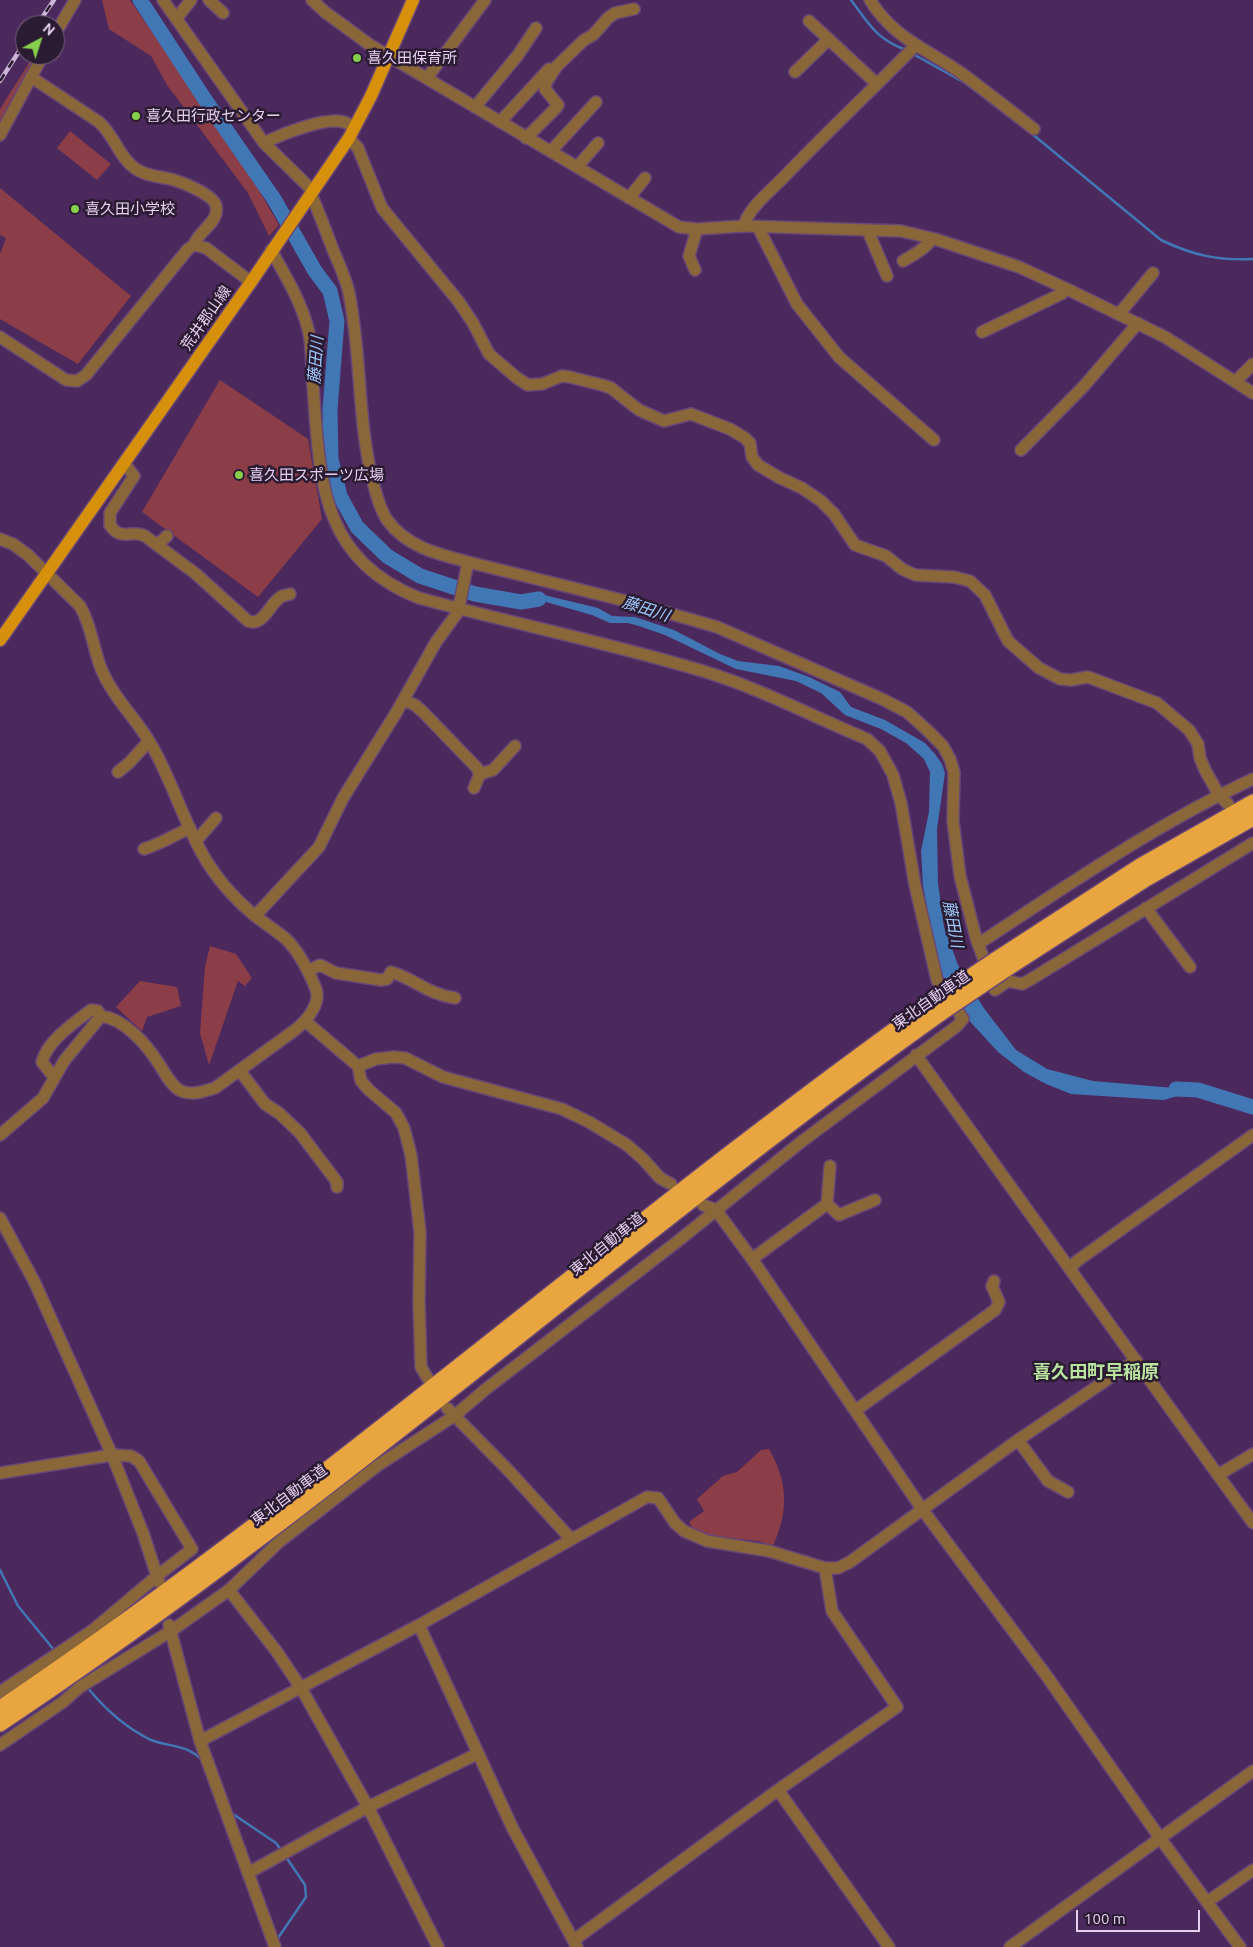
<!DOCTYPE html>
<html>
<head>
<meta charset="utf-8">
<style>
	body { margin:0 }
	#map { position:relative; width:1253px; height:1947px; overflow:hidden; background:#4c295d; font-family:Ubuntu,sans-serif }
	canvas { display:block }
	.north { position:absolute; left:15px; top:15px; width:50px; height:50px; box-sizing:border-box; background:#2a1b32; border:1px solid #75637e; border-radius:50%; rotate:40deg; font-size:14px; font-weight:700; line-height:20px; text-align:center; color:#e5d0f0 }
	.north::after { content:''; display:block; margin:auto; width:18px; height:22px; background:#86cf4c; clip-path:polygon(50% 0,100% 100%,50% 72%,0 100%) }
	.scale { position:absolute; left:1076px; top:1910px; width:124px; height:22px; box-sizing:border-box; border:2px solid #e5d0f0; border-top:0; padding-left:6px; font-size:15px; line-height:18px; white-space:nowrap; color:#e5d0f0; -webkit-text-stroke:4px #2a1b32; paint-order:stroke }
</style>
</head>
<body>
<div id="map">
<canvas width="1253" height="1947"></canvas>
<div class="north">N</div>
<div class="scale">100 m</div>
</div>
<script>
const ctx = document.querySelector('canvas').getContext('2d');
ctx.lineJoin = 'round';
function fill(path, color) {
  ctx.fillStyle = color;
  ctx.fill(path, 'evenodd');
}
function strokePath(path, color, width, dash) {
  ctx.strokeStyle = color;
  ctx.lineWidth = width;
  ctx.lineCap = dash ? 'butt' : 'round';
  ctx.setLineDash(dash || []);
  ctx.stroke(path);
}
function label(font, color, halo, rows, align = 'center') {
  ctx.font = font + ' Ubuntu,"Noto Sans JP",sans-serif';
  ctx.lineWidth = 5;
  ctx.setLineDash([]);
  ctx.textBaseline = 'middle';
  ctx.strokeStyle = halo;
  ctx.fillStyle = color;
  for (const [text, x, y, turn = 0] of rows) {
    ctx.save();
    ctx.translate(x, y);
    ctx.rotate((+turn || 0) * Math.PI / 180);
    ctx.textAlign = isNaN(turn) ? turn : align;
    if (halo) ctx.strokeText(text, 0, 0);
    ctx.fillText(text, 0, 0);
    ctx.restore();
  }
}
const green = new Path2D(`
	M102,0H130L249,173L279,225L269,236L248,193L167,85L151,56L109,29Z
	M34,55H44L0,127V109Z
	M70,131L111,164L97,180L57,148Z
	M0,188L131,296L78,364L0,319V254L6,238L0,235Z
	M220,380L308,439L322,519L258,597L142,512Z
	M210,946L236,954L252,978L245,986L238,981L209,1065L200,1033L205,967Z
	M140,981L177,987L181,1006L147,1017L142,1031L116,1007Z
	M769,1449C788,1483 789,1510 773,1546L758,1541L702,1535L694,1530L689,1522L704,1511L697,1499L723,1476L737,1472L761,1450Z`);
const water = new Path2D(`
	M544,595L598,608L612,616L635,617L674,630L720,654L738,661L779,666L809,677L840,692L851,707L885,720L925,743L935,754L942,764L945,773L937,829L938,883L944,927L958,965L983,1007L1016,1050L1047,1069L1093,1081L1197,1090L1164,1100L1071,1094L1046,1084L1024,1072L998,1052L965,1016L943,978L930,926L923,885L921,851L929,812L930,772L924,759L906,743L881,729L845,715L821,693L796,681L736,669L665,635L639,626L628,623H610L592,615L546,602L528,606L520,602L530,597Z`);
const stream = new Path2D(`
	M851,0C869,24 876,39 906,50
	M913,54L965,83L1024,128
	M1031,133L1161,240C1192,255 1219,261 1253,259
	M0,1570L18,1606L54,1650
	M87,1687C104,1708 125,1727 149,1739C169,1748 185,1743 202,1760
	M230,1812L276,1843L281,1850
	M276,1941L306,1897L305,1885L286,1857`);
const river = new Path2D(`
	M140,0L204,98L274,199L315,271L330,291L337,321L330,409L331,459L340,496L357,527L387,556L420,576L475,594L521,602L539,599
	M1176,1089L1198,1090L1253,1107`);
const minor = new Path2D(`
	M163,0L264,143L313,191
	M209,0L223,13
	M312,0L325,12L370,45L679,227L697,229L744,226L901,231L935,239L1019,267L1067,289L1165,337L1253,393
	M870,0C895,40 928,49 964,75C988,93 1011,111 1034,129
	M176,19L191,0
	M809,21L877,84
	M55,34L75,0
	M795,72L829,39
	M31,77L99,122C117,138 120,164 144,173C154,177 164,177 174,180C184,183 214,195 216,206C220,222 198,231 194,245
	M427,78L485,0
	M475,107L518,55L536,28
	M500,122L549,69
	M0,135L43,55
	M349,138L358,148L382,208L459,302L473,323L489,354L517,378L528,385L542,384L562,376L570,377L602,385L611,388L639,410L664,421L691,414L730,429L745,438L750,443L752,457L758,465L780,478L802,488L821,501L834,514L855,545L886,556L902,569L915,575L954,577L970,581L985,595L1008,641L1039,668L1060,679L1071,680L1088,677L1157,703L1189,730L1198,744L1200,758L1205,770L1219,795L1228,804
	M526,138L556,108L558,105L545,89L546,83L556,67L584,40L593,35L608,18L615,13L634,9
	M264,143C282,134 324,117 344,122C347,123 351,125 354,127
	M551,151L596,102
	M577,167L598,143
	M629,198L645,178
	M744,226C747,210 770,191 782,179C826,133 872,90 916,45
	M758,227L797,304L839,357L934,440
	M868,231L887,276
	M903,261C913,255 926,249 931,239
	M695,270L689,256L697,229
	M1119,314L1153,273
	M982,332L1061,294L1067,289
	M0,337L66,380L77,381L86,375L188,249L194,245L206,248L251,282
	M1236,381L1253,364
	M1021,450L1084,386L1138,323
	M124,463L134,476L110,513V525C121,542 131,529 145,536L196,574L248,621C264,627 270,602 282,596C285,595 288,595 290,594
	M0,539L13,544L28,555L80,606C94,630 93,655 105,677C117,702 139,722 152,746C172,781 183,820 203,855C216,878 235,899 254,915C264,923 275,930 285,938C299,951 309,972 316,989C321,1005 306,1021 295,1030L215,1088C204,1091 192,1096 181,1091C171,1086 165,1073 159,1064C147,1045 125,1019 101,1016L64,1061L43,1098L0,1135
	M157,545L167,536
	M468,562L630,602L717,627L882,699L907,712L927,730L943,746L950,759L954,772L953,821L960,876L976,938L995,990L1008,981L1022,984L1028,981L1253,843
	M403,700L415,705L423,712L477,768L480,774L474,788
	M118,772L129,763L149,741
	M480,774L493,770L515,746
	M196,841L216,818
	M144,849C160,844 175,835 190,828
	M1146,908L1190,967
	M255,916L319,847L343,798L396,713L436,642L458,612L468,562C438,554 407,547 388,521C381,512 377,497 374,486C357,423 362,357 349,293C346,279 339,264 333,250C326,231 319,213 311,194
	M978,944C1067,886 1156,824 1253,779
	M308,971L320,965L336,973L381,980L387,979L391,972C415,979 427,994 455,998
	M305,1021L358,1066L361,1081L369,1090L396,1113L404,1128L411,1155L420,1232L419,1302L421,1367L428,1379
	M916,1055L1218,1475L1253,1454
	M358,1066L376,1059L394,1057L405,1058L443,1077L562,1109L589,1122L627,1145L643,1159L660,1178L671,1184
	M240,1071L265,1104L279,1113L300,1133L337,1182V1187
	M54,1077L42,1062C47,1041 75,1022 91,1010L98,1011L101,1016
	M827,1204L830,1166
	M703,1205L716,1210L752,1259L922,1509L1046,1675L1160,1838L1240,1947
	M0,1218L34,1281L112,1455L143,1533L159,1582
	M752,1259L827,1204L839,1215L875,1200
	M1070,1268L1077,1261L1253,1135
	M447,1408L509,1471L571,1539
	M856,1410L995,1310L999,1302L992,1286L994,1281
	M1018,1440L1048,1481L1068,1492
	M0,1473L112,1455L131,1456L139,1461L192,1549L157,1576L93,1630L0,1692
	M1218,1475L1253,1523
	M229,1590L277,1652L301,1688L368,1807L438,1947
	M169,1625L200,1741L275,1947
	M419,1625L513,1829L577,1947
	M200,1741L419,1625L647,1497L658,1498L675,1523L684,1531L707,1541L769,1551L825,1568H838L850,1562L1018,1440L1136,1360
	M0,1745L63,1702L80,1687L171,1631L229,1590L279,1542L377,1466L454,1416L486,1389L678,1241L801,1142L957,1026L963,1019L937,980L915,885L901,803L893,775L880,751L867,739C814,717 761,689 706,672C611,643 514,624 419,598C319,558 320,478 313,386C311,368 313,347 308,329C301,301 285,275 271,250
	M778,1790L889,1947
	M248,1873L368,1807L477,1754
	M1207,1902L1253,1870
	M574,1940L778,1790L897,1707L832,1611L825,1568
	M1010,1947L1253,1771`);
const major = new Path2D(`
	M0,640L251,282L349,138L371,96L413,0`);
const highway = new Path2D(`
	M995,960L1140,866L1253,802
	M1005,970L1146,879L1253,818
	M0,1708C326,1489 618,1226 937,999
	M0,1724C330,1505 624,1238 947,1009`);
const rail = new Path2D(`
	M37,25L54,0
	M0,81L25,42`);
const highwayBridge = new Path2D(`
	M937,999L995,960
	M947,1009L1005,970`);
const markers = [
	[357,58,5,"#86cf4c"],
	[136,116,5,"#86cf4c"],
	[75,209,5,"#86cf4c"],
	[239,475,5,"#86cf4c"]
];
const poiNames = [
	["喜久田保育所",367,58],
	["喜久田行政センター",146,116],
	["喜久田小学校",85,209],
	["喜久田スポーツ広場",249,475]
];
const streetNames = [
	["荒井郡山線",206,318,-55],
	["東北自動車道",931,1000,-35],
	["東北自動車道",607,1244,-39],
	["東北自動車道",289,1495,-37]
];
const waterNames = [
	["藤田川",316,360,-86],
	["藤田川",646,609,18],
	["藤田川",953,924,79]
];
const quarterNames = [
	["喜久田町早稲原",1096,1372]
];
fill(green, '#8b3d48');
fill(water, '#4277b6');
strokePath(stream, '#4277b6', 2.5);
strokePath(river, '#4277b6', 15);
strokePath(minor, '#684777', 14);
strokePath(major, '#684777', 15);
strokePath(highway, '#684777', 18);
strokePath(minor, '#8a6738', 11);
strokePath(major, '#d7900c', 12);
strokePath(highway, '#e9a53f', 15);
strokePath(rail, '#cbb4d7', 4.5);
strokePath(rail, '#2a1b32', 2.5, [8]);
strokePath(highwayBridge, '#684777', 18, []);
strokePath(highwayBridge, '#e9a53f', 15);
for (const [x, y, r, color] of markers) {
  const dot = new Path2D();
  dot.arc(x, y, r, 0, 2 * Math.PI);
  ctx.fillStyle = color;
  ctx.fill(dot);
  strokePath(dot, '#2a1b32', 2);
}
label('15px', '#e5d0f0', '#2a1b32', poiNames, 'left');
label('15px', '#e5d0f0', '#2a1b32', streetNames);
label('italic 16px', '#9fcafe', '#2a1b32', waterNames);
label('bold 18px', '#b9e39f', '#2a1b32', quarterNames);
</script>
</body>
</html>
